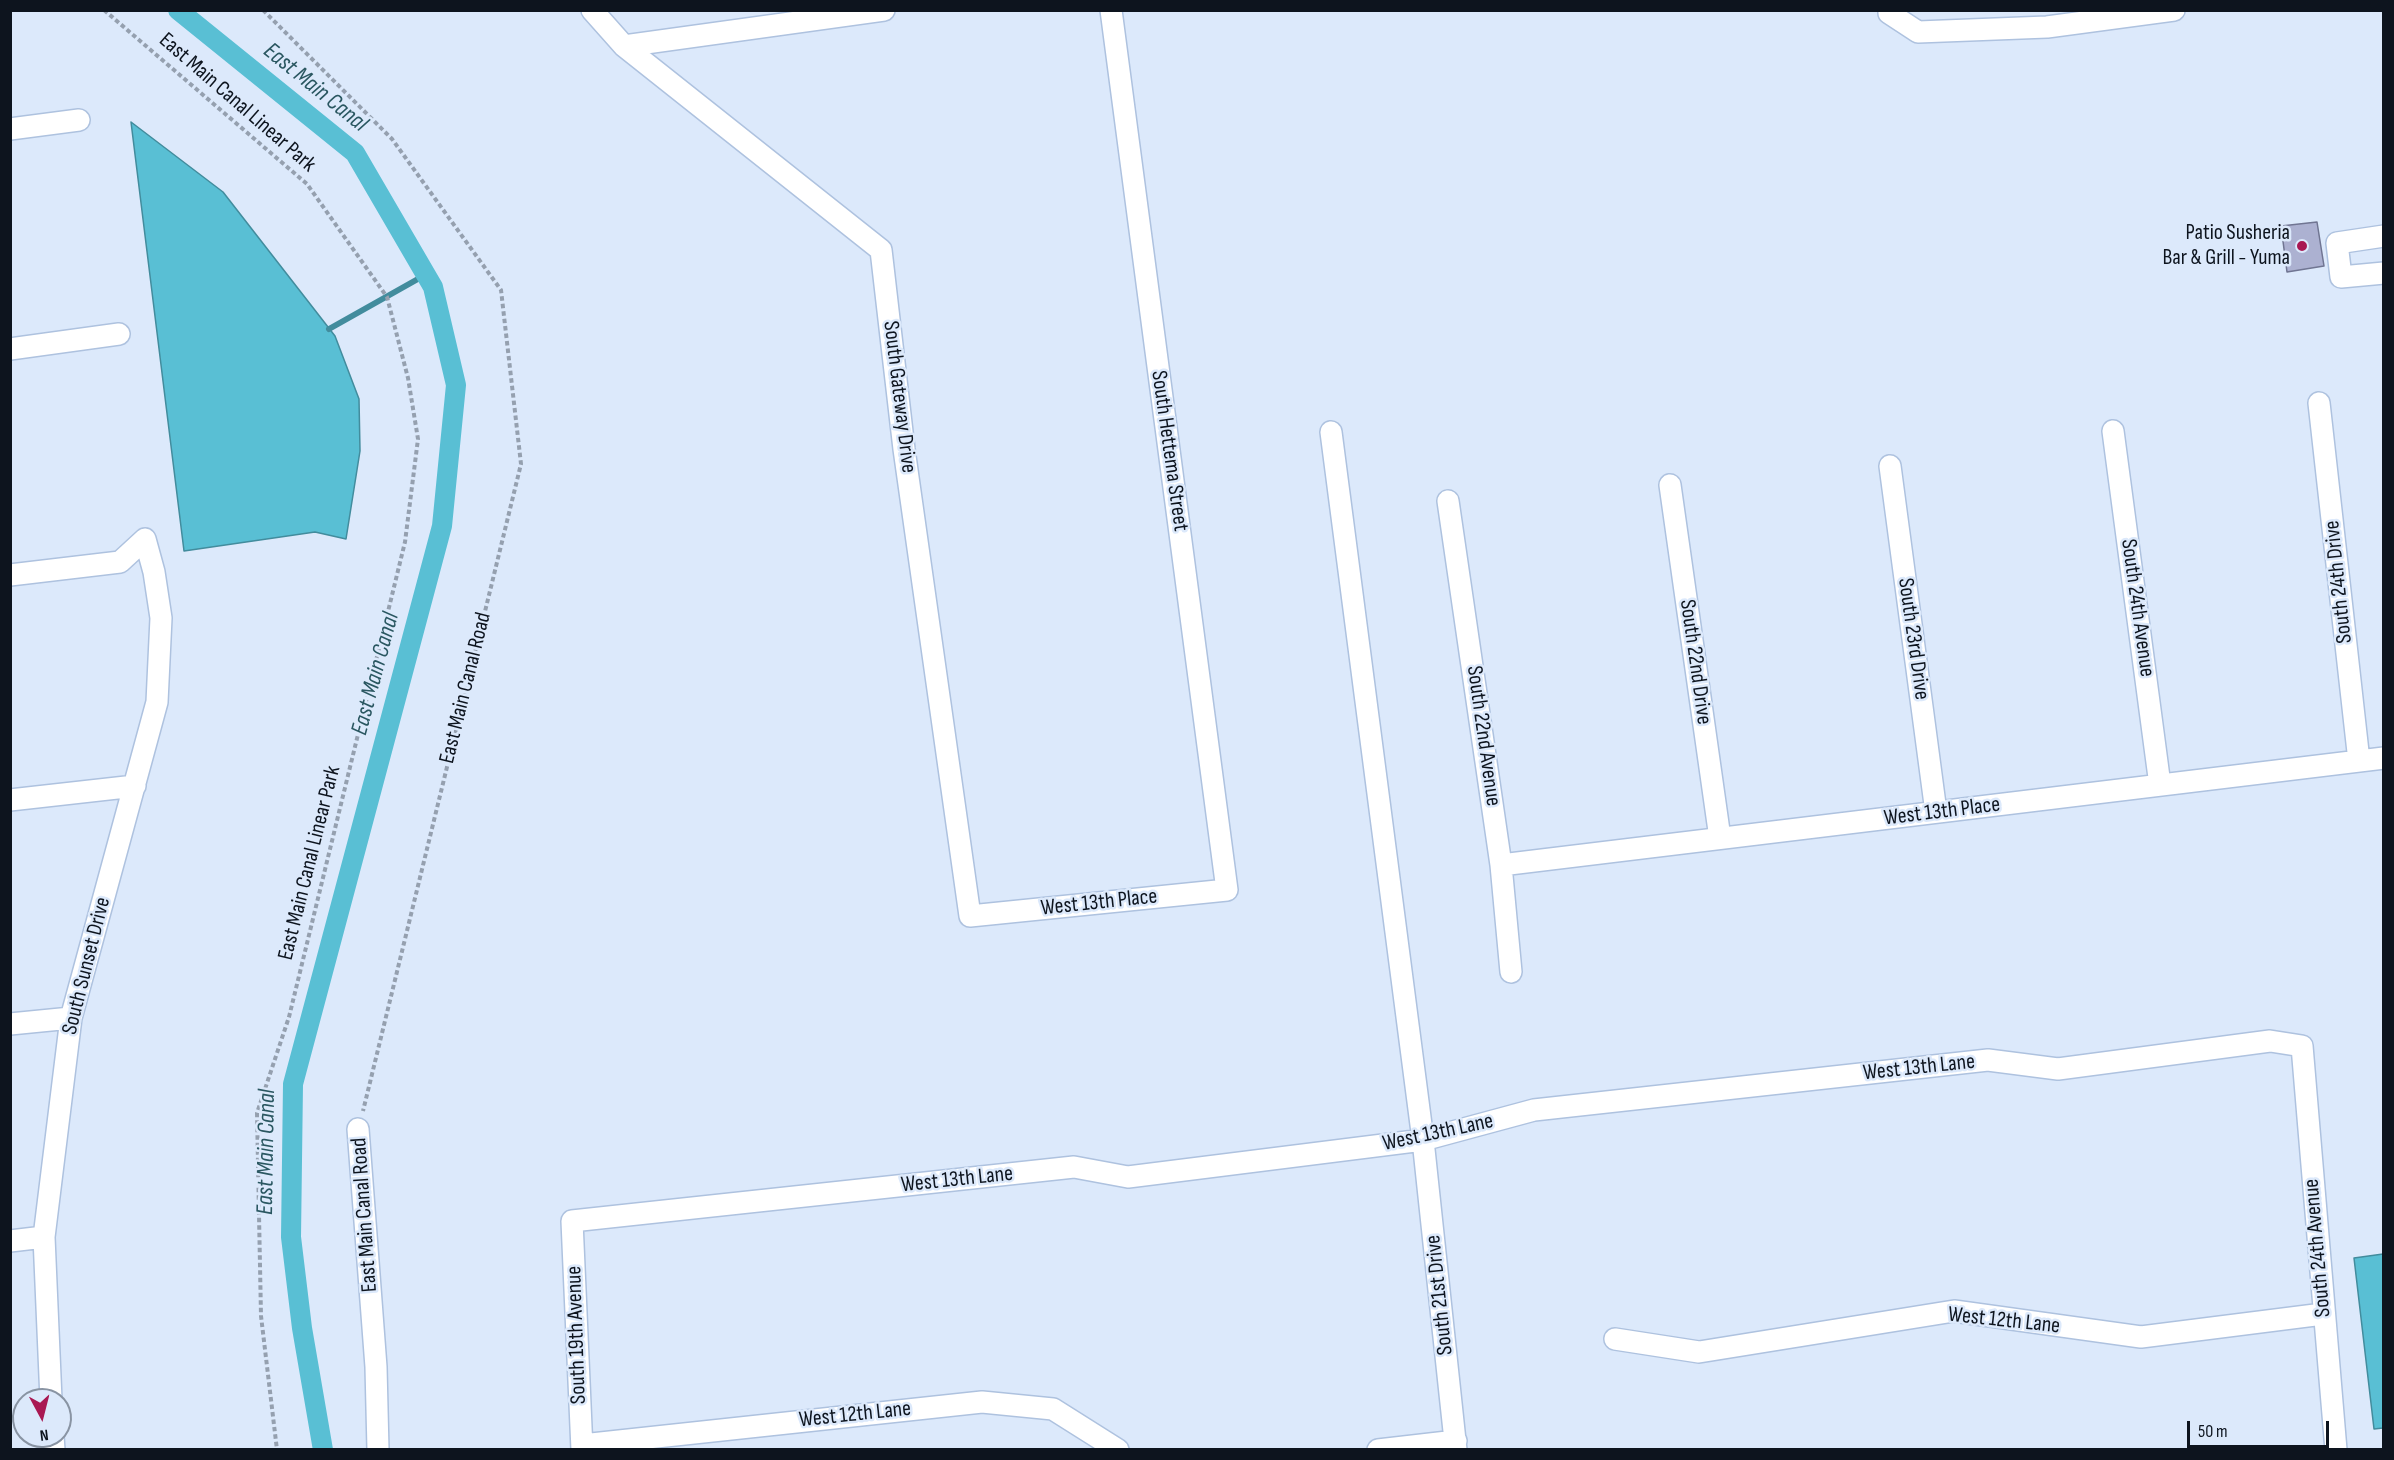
<!DOCTYPE html>
<html>
<head>
<meta charset="utf-8">
<style>
	body { margin:0 }
	#map { position:relative; width:2394px; height:1460px; overflow:hidden; background:#dce9fb; font-family:"Sofia Sans Condensed",sans-serif }
	canvas { display:block }
	.frame { position:absolute; inset:0; border:12px solid #0d141e; pointer-events:none }
	.north { position:absolute; left:12px; top:1388px; width:60px; height:60px; box-sizing:border-box; background:#dce9fb; border:2px solid #8994a3; border-radius:50%; rotate:173deg; font-size:16px; font-weight:700; line-height:24px; text-align:center; color:#0d141e }
	.north::after { content:''; display:block; margin:auto; width:21px; height:27px; background:#a91852; clip-path:polygon(50% 0,100% 100%,50% 72%,0 100%) }
	.scale { position:absolute; left:2187px; top:1421px; width:142px; height:27px; box-sizing:border-box; border:3px solid #0d141e; border-top:0; padding-left:8px; font-size:18px; line-height:21px; white-space:nowrap; color:#0d141e; -webkit-text-stroke:4px #dce9fb; paint-order:stroke }
</style>
</head>
<body>
<div id="map">
<canvas width="2394" height="1460"></canvas>
<div class="frame"></div>
<div class="north">N</div>
<div class="scale">50 m</div>
</div>
<script>
const ctx = document.querySelector('canvas').getContext('2d');
ctx.lineJoin = 'round';
function fill(path, color) {
  ctx.fillStyle = color;
  ctx.fill(path, 'evenodd');
}
function strokePath(path, color, width, dash) {
  ctx.strokeStyle = color;
  ctx.lineWidth = width;
  ctx.lineCap = dash ? 'butt' : 'round';
  ctx.setLineDash(dash || []);
  ctx.stroke(path);
}
function label(font, color, halo, rows, align = 'center') {
  ctx.font = font + ' "Sofia Sans Condensed",sans-serif';
  ctx.lineWidth = 5;
  ctx.setLineDash([]);
  ctx.textBaseline = 'middle';
  ctx.strokeStyle = halo;
  ctx.fillStyle = color;
  for (const [text, x, y, turn = 0] of rows) {
    ctx.save();
    ctx.translate(x, y);
    ctx.rotate((+turn || 0) * Math.PI / 180);
    ctx.textAlign = isNaN(turn) ? turn : align;
    if (halo) ctx.strokeText(text, 0, 0);
    ctx.fillText(text, 0, 0);
    ctx.restore();
  }
}
const water = new Path2D(`
	M131,122L223,192L335,336L359,399L360,451L346,539L315,532L184,551Z
	M2383,1254V1428L2374,1429L2354,1258Z`);
const stream = new Path2D(`
	M329,329L425,275`);
const canal = new Path2D(`
	M178,10L355,153L433,287L456,385L442,526L293,1084L291,1237L302,1328L323,1450`);
const building = new Path2D(`
	M2317,222L2324,266L2287,272L2281,226Z`);
const path = new Path2D(`
	M104,10L307,184L387,297L408,378L418,439L405,542L289,1017L257,1113L261,1316L277,1450
	M263,10L392,139L501,290L521,464L363,1111`);
const minor = new Path2D(`
	M592,10L624,46L881,250L904,449L970,916L1227,890L1111,10
	M1889,10V13L1918,32L2047,27L2174,10
	M624,46L884,10
	M10,129L79,120
	M2384,236L2337,243L2341,277L2384,273
	M10,349L119,334
	M2319,403L2359,761
	M2113,431L2160,785
	M1331,432L1423,1140L1456,1450
	M1890,466L1936,812
	M1670,485L1720,838
	M1448,501L1501,865L1511,972
	M10,575L120,562L145,539L154,572L161,618L157,702L71,1018L44,1237L51,1400
	M10,800L135,786
	M1501,865L2384,758
	M10,1024L71,1018
	M358,1129L376,1367L378,1450
	M10,1241L44,1237
	M1615,1339L1699,1352L1954,1311L2141,1337L2323,1314
	M53,1436L54,1450
	M582,1445L982,1402L1053,1409L1118,1450
	M582,1450L572,1221L1074,1167L1128,1177L1423,1140L1534,1110L1988,1060L2058,1069L2270,1041L2302,1046L2336,1450
	M1378,1450L1456,1441`);
const markers = [
	[2302,246,6,"#a91852"]
];
const streetNames = [
	["East Main Canal Linear Park",237,103,41],
	["South Gateway Drive",899,397,83],
	["South Hettema Street",1169,451,82],
	["South 24th Drive",2339,582,-96],
	["South 24th Avenue",2137,608,82],
	["South 23rd Drive",1913,639,82],
	["South 22nd Drive",1695,662,82],
	["East Main Canal Road",466,688,-76],
	["South 22nd Avenue",1483,736,82],
	["West 13th Place",1942,812,-7],
	["East Main Canal Linear Park",310,863,-76],
	["West 13th Place",1099,903,-6],
	["South Sunset Drive",87,966,-76],
	["West 13th Lane",1919,1068,-6],
	["West 13th Lane",1438,1133,-12],
	["West 13th Lane",957,1180,-6],
	["East Main Canal Road",365,1215,-94],
	["South 24th Avenue",2318,1248,-95],
	["South 21st Drive",1440,1295,-96],
	["West 12th Lane",2004,1321,6],
	["South 19th Avenue",577,1335,-92],
	["West 12th Lane",855,1415,-6]
];
const poiNames = [
	["Patio Susheria",2290,233],
	["Bar & Grill - Yuma",2290,258]
];
const waterNames = [
	["East Main Canal",315,88,39],
	["East Main Canal",376,674,-75],
	["East Main Canal",267,1152,-89]
];
fill(water, '#59bfd4');
strokePath(water, '#428c9d', 1.5);
strokePath(stream, '#428c9d', 6);
strokePath(canal, '#59bfd4', 20);
fill(building, '#acb1d1');
strokePath(building, '#707592', 1.5);
strokePath(minor, '#aec2df', 24);
strokePath(path, '#95a0af', 4, [4.5, 3]);
strokePath(minor, '#fff', 21);
for (const [x, y, r, color] of markers) {
  const dot = new Path2D();
  dot.arc(x, y, r, 0, 2 * Math.PI);
  ctx.fillStyle = color;
  ctx.fill(dot);
  strokePath(dot, '#dce9fb', 2);
}
label('22px', '#0d141e', '#dce9fb', streetNames);
label('22px', '#0d141e', '#dce9fb', poiNames, 'right');
label('italic 24px', '#2a5761', '#dce9fb', waterNames);
</script>
</body>
</html>
